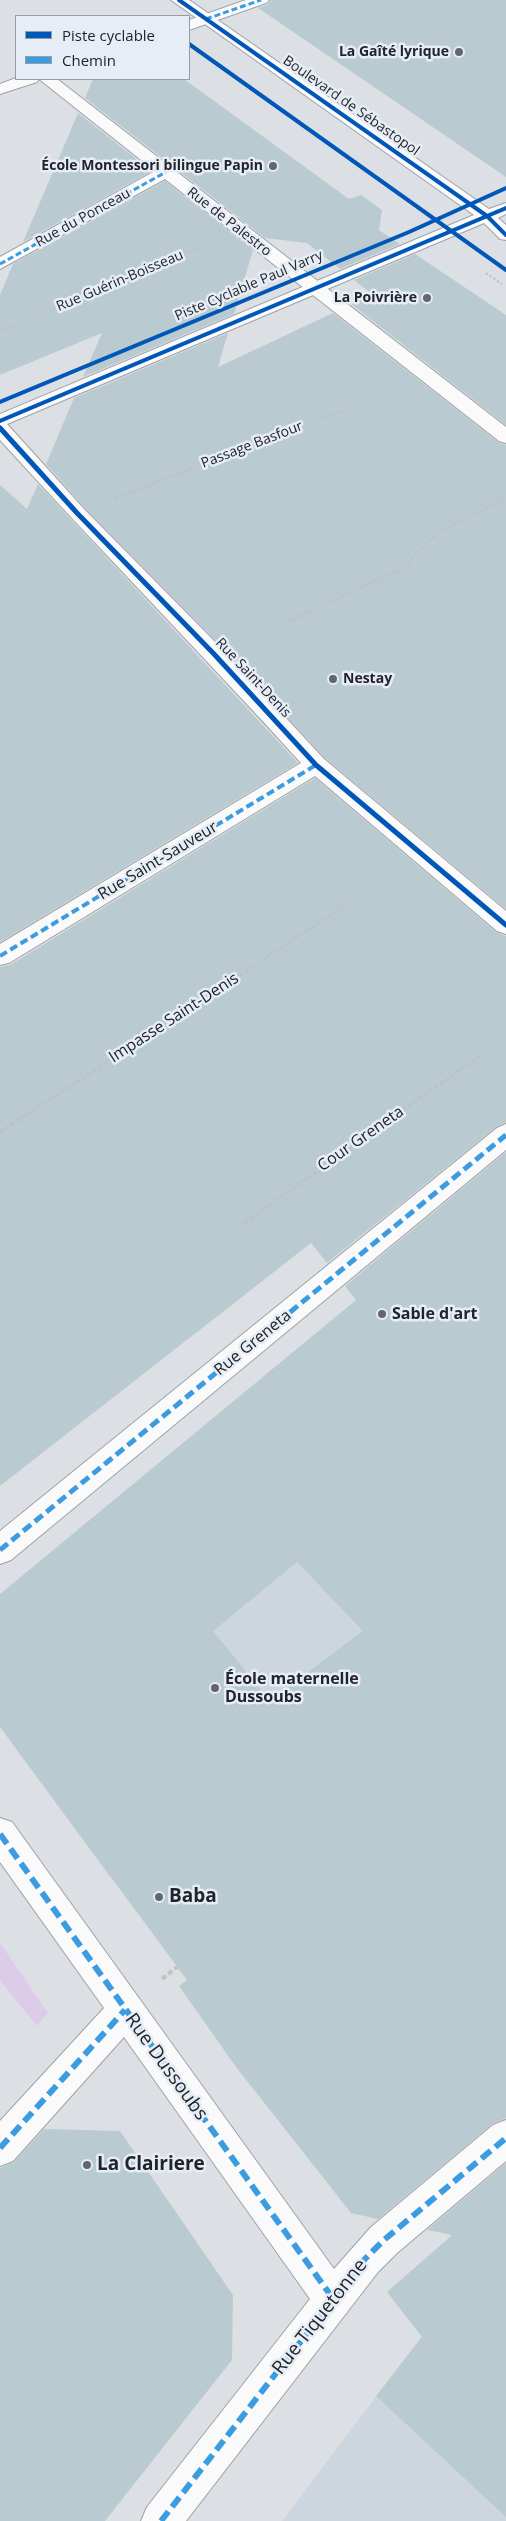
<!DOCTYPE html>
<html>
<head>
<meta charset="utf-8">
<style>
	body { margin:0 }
	#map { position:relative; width:506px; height:2521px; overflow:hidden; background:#dce0e4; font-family:"Open Sans",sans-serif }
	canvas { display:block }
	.legend { position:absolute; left:15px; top:15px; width:175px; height:65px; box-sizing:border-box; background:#e6edf6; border:1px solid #989da4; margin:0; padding:6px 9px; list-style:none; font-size:15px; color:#222528 }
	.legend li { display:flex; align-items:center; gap:10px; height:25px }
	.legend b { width:25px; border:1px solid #989da4 }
</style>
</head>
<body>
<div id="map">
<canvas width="506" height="2521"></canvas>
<ul class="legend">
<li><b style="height:6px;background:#0057b8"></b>Piste cyclable</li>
<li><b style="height:6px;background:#3c9ce0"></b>Chemin</li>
</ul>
</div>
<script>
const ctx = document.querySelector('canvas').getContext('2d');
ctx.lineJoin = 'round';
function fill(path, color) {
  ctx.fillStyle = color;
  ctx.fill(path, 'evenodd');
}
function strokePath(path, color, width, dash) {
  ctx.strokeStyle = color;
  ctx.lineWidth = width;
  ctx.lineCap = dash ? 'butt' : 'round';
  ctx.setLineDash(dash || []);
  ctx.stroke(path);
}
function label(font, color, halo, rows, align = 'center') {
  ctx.font = font + ' "Open Sans",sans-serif';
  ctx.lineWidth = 5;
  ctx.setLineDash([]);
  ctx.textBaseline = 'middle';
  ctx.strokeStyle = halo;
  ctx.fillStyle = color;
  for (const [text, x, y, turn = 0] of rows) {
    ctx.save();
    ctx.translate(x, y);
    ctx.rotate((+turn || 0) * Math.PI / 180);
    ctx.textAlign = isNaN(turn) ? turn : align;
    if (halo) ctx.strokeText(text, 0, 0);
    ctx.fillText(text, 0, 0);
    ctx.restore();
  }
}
const built = new Path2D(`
	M266,1548L440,1609L110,1877L13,1745Z
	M422,2336L506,2450V2521H282Z`);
const green = new Path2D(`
	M0,1943L48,2013L37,2026L0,1981Z`);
const building = new Path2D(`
	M271,0H506V177L258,8L267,5Z
	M93,79H184L349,199L361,195L382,210L379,230L400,244L340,269L307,243L265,238L85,98Z
	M78,113L152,171L23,242Z
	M165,181L253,250L234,314L83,377L102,333L0,375V295L13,264Z
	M415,254L506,315V425L351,304L372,294L354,280Z
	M333,313L498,442L506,445V909L325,758L223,648L85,508L46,464L74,398L228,333L218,367Z
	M38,484L298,763L0,942V485L27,509Z
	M315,778L496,932L506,936V1122L496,1127L327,1263L311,1243L0,1486V967L10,965Z
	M506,1152V2118L492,2124L378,2219L351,2213L236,2067L179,1986L187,1980L0,1727V1594L356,1300L345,1286ZM297,1562L363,1631L270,1701L213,1631Z
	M44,2129L120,2131L233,2295L232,2360L105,2521H0V2168L14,2162Z
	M506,2163V2517L376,2396L422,2337L387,2292L452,2235L427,2230Z`);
const pathFar3 = new Path2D(`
	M486,273L502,284
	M0,331L203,246
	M295,429L389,393`);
const pathFar2 = new Path2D(`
	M115,498L298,428
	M287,622L403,568L440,531L506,498
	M246,971L348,904`);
const pathFar1 = new Path2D(`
	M0,1132L248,970
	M244,1223L480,1056`);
const path = new Path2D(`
	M162,1979L177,1967`);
const minor = new Path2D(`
	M246,0H269L266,3L189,30V20Z
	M16,78L57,79L506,427V443L499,441L165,179L0,269V257L155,171L39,79L37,82L0,94V84Z
	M0,422L7,424L84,509L222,649L324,759L506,911V934L497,931L315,776L9,963L0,965V944L301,763C202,654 99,549 0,440Z
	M506,1124V1150L11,1560L0,1564V1531L497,1128Z
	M0,1818L12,1822L334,2269L371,2227L493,2125L506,2120V2161L397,2253L378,2272L186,2521H141L147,2507L310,2299L124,2037L13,2161L0,2166V2121L104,2008L0,1862Z`);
const major = new Path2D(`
	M171,0H189L489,209L506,203V214L498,218L506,225V240L500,239L484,223L0,427V414L474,215Z`);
const quietFar3 = new Path2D(`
	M206,19L261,0
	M0,264L166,172`);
const quietFar2 = new Path2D(`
	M0,956L316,765`);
const quietFar1 = new Path2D(`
	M0,1550L506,1135`);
const quiet = new Path2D(`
	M0,1834L334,2300
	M0,2148L125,2010
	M161,2521L365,2259L384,2240L506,2138`);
const cyclewayFar1 = new Path2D(`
	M179,0L487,216L506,235
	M189,44L506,270
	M0,402L409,232L506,188
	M0,421L506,208`);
const cycleway = new Path2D(`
	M0,428L77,513L214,654L316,765L506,925`);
const markers = [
	[459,52,5,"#63666a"],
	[273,166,5,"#63666a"],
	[427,298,5,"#63666a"],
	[333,679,5,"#63666a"],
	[382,1314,5,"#63666a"],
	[215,1688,5,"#63666a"],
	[159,1897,5,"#63666a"],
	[87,2165,5,"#63666a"]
];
const farPoinames = [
	["La Gaîté lyrique",449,52],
	["École Montessori bilingue Papin",263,166],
	["La Poivrière",417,298],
	["Nestay",343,679,"left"]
];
const farStreetnames = [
	["Boulevard de Sébastopol",351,106,35],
	["Rue du Ponceau",83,218,-29],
	["Rue de Palestro",229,222,38],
	["Rue Guérin-Boisseau",120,281,-23],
	["Piste Cyclable Paul Varry",249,286,-23],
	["Passage Basfour",252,445,-21],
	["Rue Saint-Denis",253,678,47]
];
const streetNames = [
	["Rue Saint-Sauveur",158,861,-31],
	["Impasse Saint-Denis",174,1018,-33],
	["Cour Greneta",361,1139,-35],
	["Rue Greneta",253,1343,-39]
];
const poiNames = [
	["Sable d'art",392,1314],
	["École maternelle",225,1679],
	["Dussoubs",225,1697]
];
const nearPoinames = [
	["Baba",169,1897],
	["La Clairiere",97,2165]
];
const nearStreetnames = [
	["Rue Dussoubs",166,2067,54],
	["Rue Tiquetonne",320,2317,-52]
];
fill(built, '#cdd5de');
fill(green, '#dccce9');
fill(building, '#b9cbd1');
strokePath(minor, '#9ea1a5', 2);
strokePath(major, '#9ea1a5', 2);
strokePath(pathFar3, '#c0c1c2', 2, [2.5, 2]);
strokePath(pathFar2, '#c0c1c2', 2.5, [3, 2]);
strokePath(pathFar1, '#c0c1c2', 3, [4, 2.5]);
strokePath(path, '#c0c1c2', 4, [5, 3]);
fill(minor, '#fafafb');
fill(major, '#fafafb');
strokePath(quietFar3, '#3c9ce0', 3, [6, 3]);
strokePath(quietFar2, '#3c9ce0', 4, [8, 4]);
strokePath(quietFar1, '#3c9ce0', 5, [10, 5]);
strokePath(quiet, '#3c9ce0', 6, [12, 6]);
strokePath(cyclewayFar1, '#0057b8', 4);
strokePath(cycleway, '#0057b8', 5);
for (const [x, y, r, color] of markers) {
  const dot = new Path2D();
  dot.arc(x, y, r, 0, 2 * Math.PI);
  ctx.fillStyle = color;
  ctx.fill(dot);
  strokePath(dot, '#e6edf6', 2);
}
label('bold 14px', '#222528', '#e6edf6', farPoinames, 'right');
label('14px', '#222528', '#e6edf6', farStreetnames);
label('16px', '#222528', '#e6edf6', streetNames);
label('bold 16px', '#222528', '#e6edf6', poiNames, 'left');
label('bold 19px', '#222528', '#e6edf6', nearPoinames, 'left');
label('19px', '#222528', '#e6edf6', nearStreetnames);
</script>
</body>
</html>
